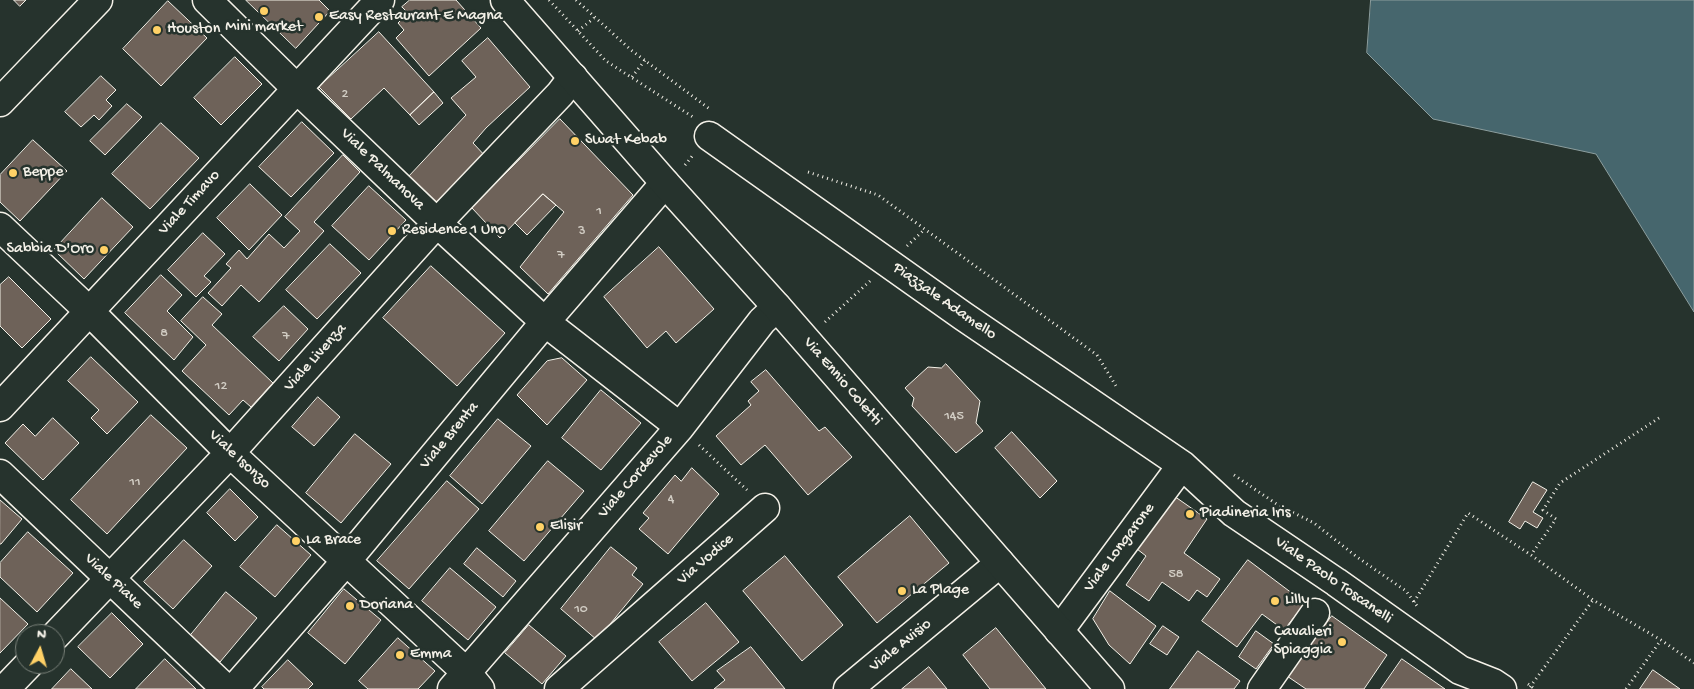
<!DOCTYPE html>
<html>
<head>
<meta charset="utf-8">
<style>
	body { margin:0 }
	#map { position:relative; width:1694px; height:689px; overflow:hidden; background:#26332d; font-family:"Gochi Hand",sans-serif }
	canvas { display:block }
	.north { position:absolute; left:15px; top:624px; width:50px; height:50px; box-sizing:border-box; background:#26332d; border:1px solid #787f78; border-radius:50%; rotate:6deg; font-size:14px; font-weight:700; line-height:20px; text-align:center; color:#f4f1e8 }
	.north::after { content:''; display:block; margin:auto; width:18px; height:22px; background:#ffd166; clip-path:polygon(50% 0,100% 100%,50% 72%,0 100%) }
</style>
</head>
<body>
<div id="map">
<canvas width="1694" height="689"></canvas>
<div class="north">N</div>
</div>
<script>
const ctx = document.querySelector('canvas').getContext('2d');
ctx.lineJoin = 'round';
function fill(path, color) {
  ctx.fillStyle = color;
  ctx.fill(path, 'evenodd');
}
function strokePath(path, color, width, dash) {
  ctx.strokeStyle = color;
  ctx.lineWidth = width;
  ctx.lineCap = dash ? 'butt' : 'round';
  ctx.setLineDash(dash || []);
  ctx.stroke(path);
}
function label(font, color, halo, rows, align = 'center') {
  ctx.font = font + ' "Gochi Hand",sans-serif';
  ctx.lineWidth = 5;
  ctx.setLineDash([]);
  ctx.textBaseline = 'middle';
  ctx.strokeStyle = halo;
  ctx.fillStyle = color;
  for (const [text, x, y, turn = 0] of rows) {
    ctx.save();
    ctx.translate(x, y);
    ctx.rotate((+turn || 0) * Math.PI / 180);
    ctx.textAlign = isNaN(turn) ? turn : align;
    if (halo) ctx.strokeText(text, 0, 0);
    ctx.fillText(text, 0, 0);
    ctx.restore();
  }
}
const water = new Path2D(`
	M1371,0H1694V312L1596,154L1433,119L1367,53Z`);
const building = new Path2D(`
	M14,0H26L20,6Z
	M246,0H319L330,11L296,48Z
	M410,0H456L481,28L429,76L396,38L404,30L398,23L408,13L402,7Z
	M168,1L207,38L161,86L123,49Z
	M379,32L434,92L410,115L384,88L351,119L319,87Z
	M488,38L530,87L486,128L473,143L488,159L440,207L408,177L466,115L451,98L476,77L462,61Z
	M235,57L262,84L221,125L194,98Z
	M101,76L116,90L106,100L112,106L99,120L94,115L81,127L65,112Z
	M434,92L443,103L419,125L410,115Z
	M127,104L142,117L105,155L90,141Z
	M560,119L633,195L548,294L520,267L564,212L543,194L500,238L472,208Z
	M302,122L334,153L291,197L259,167Z
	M161,123L199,158L150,209L112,174Z
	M33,140L67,171L20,221L0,202V175Z
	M343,155L360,172L314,222L324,231L259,302L241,285L222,306L208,293L231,268L226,264L239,250L247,259L269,234L284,248L300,231L285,217Z
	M250,184L282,215L249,250L217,218Z
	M369,186L406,220L369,260L332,226Z
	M543,194L556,205L527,235L515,223Z
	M102,198L133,227L84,279L54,250Z
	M203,233L225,254L204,276L211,282L196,297L168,270Z
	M330,244L361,273L317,319L286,290Z
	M659,247L714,309L676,343L666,331L647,348L604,297Z
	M431,266L505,333L457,386L383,318Z
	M161,275L182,295L167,311L193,337L174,360L125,313Z
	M9,277L51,319L22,348L0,326V285Z
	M203,297L222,314L212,325L273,383L251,407L243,400L229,415L182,371L206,345L181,321Z
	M284,306L308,329L279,361L253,337Z
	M91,357L138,402L107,434L91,418L99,410L68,381Z
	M562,358L587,380L547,425L517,395L547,361Z
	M946,364L980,401L976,423L983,431L956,453L912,406L914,398L905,388L928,367L941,368Z
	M766,370L819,431L825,427L852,457L808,495L765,445L741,465L716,436L751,405L748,401L759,391L751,382Z
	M601,390L641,423L601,470L562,438Z
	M318,397L340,417L314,446L292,427Z
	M151,415L187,448L107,534L71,500Z
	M53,418L79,443L43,480L5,443L23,424L35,436Z
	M498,419L531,446L482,504L450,476Z
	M1012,432L1057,481L1040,498L995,448Z
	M355,434L391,464L341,523L306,493Z
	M548,461L584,491L524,561L489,531Z
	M692,468L719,494L668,554L639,529L649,518L643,513L675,475L681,481Z
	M447,481L479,509L409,589L377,561Z
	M1533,482L1547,490L1533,512L1543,518L1537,528L1525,521L1520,529L1509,522Z
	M230,489L258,517L235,541L207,513Z
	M1174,496L1207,519L1184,553L1220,579L1207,597L1197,590L1189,601L1162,582L1149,601L1126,585L1146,556L1137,549Z
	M0,500L22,519L1,544H0Z
	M910,516L949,563L877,623L838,577Z
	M277,525L311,555L275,597L240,567Z
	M28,532L73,573L37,612L0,577V563Z
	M184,540L212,566L173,609L144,582Z
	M611,547L637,568L632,575L643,584L597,640L561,609Z
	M477,548L516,581L503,597L464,564Z
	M785,556L843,625L802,661L743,591Z
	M1248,560L1305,603L1284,630L1262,614L1237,647L1202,621Z
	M450,568L496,607L468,640L422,601Z
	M344,589L381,620L345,664L308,633Z
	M1110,591L1156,626L1130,664L1109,645L1093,619Z
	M226,592L257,618L220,662L190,636Z
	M0,598L28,624L0,653Z
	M706,603L739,642L692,681L659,642Z
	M112,613L143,644L110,678L78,647Z
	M1332,616L1387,655L1364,689H1306L1287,676Z
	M529,625L566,656L542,684L505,653Z
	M1163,626L1179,637L1167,655L1150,644Z
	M996,628L1046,689H990L963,655Z
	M1256,631L1274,644L1256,669L1239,657Z
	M398,638L435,671L418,689H368L359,681Z
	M751,647L785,689H714L725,680L717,671Z
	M1198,651L1240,681L1234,689H1170Z
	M165,659L196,689H136Z
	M1402,659L1445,689H1381Z
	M288,660L313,684L308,689H264L262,687Z
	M929,667L947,689H902Z
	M71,669L92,689H52Z
	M1653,670L1680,689H1640Z`);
const path = new Path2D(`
	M549,0L606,61L693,117
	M576,0L631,50L711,110
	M578,31L594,18
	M632,77L645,60
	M685,165L693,155
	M808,172L878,195L1097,355L1116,386
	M907,246L925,229
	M825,322L870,281
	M1659,418L1560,483L1543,510L1556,519L1531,555L1593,600L1661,640L1694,663
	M699,445L747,490
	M1234,475L1278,505L1314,523L1357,557L1406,591L1417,606
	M1414,602L1468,513L1531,555
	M1528,684L1535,689
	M1530,687L1593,600
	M1626,689L1661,640`);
const street = new Path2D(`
	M207,0L297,89L437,223L545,322L680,427
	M709,136L963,316L1182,465L1234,513L1336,582L1460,670L1493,683L1502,689
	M0,227L89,311L230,453L466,672L480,689
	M0,407L380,0
	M0,474L226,689
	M1059,631L1182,465
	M55,636L230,453L437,223L560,94L573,77
	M5,689L29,664
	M234,689L347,560L545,322L665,183
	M452,689L680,427L762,321L777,307
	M559,689L765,508
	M848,689L1000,563
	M1262,689L1315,613`);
const secondary = new Path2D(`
	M505,0L665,183L777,307L1110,689
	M0,102L98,0`);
const markers = [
	[264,11,5,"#ffd166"],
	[319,17,5,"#ffd166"],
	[157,30,5,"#ffd166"],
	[575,141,5,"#ffd166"],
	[13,173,5,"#ffd166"],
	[392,231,5,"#ffd166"],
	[104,250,5,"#ffd166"],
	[1190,514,5,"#ffd166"],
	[540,527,5,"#ffd166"],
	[296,541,5,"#ffd166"],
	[902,591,5,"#ffd166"],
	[1275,601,5,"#ffd166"],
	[350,606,5,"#ffd166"],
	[1342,642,5,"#ffd166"],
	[400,655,5,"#ffd166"]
];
const numberNames = [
	["2",345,95],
	["1",599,212],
	["3",582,232],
	["7",561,256],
	["8",164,334],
	["7",286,337],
	["12",221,387],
	["145",954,417],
	["11",135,483],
	["4",671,500],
	["58",1176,575],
	["10",581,610]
];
const poiNames = [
	["Easy Restaurant E Magna",329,17],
	["Mini market",264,28,"center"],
	["Houston",167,30],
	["Swat Kebab",585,141],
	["Beppe",23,173],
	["Residence 1 Uno",402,231],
	["Sabbia D'Oro",94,250,"right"],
	["Piadineria Iris",1200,514],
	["Elisir",550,527],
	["La Brace",306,541],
	["La Plage",912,591],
	["Lilly",1285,601],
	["Doriana",360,606],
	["Cavalieri",1332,633,"right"],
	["Spiaggia",1332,651,"right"],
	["Emma",410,655]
];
const streetNames = [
	["Viale Palmanova",382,170,44],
	["Viale Timavo",190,203,-47],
	["Piazzale Adamello",944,302,35],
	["Viale Livenza",316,358,-48],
	["Via Ennio Coletti",842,382,49],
	["Viale Brenta",450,436,-50],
	["Viale Isonzo",239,460,43],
	["Viale Cordevole",636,477,-49],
	["Viale Longarone",1120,548,-53],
	["Via Vodice",706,560,-41],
	["Viale Paolo Toscanelli",1333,581,35],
	["Viale Piave",113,582,43],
	["Viale Avisio",901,646,-39]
];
fill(water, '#46666d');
strokePath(water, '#8c9e9e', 1);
fill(building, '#6e6259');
strokePath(building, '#f4f1e8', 1);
strokePath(street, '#f4f1e8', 31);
strokePath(secondary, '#f4f1e8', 31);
strokePath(path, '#f4f1e8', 3, [1, 4]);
strokePath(street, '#26332d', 28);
strokePath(secondary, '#26332d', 28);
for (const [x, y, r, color] of markers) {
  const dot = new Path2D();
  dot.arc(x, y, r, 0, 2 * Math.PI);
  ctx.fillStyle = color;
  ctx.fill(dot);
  strokePath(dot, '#26332d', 2);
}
label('14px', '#d2cdc4', null, numberNames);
label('16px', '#f4f1e8', '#26332d', poiNames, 'left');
label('16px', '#f4f1e8', '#26332d', streetNames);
</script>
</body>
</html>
